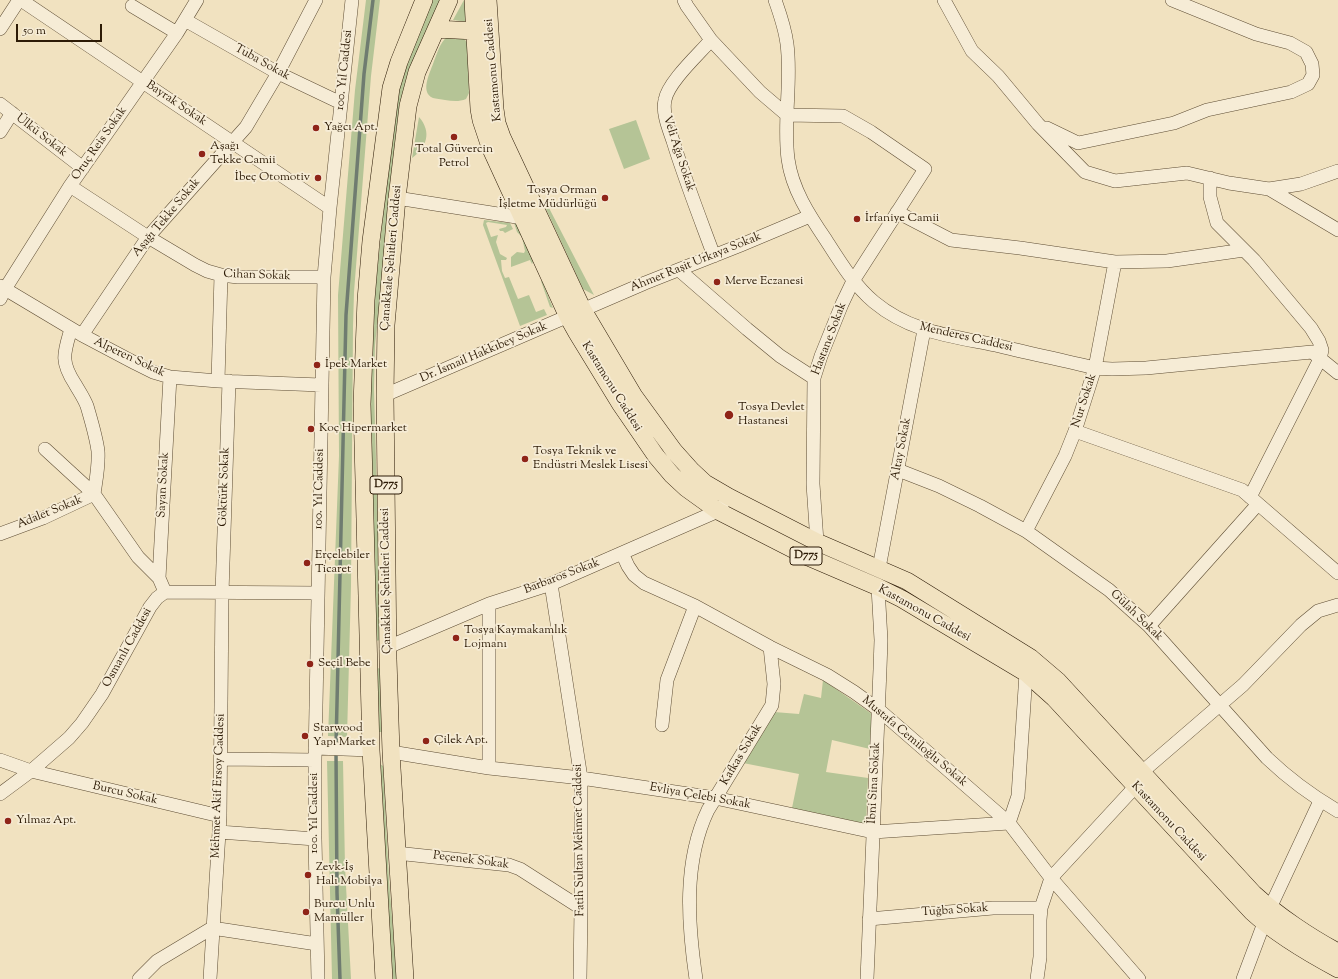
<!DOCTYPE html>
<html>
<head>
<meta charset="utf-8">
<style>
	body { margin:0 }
	#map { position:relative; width:1338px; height:979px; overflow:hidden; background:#f1e2c0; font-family:"Sorts Mill Goudy",serif }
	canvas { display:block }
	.scale { position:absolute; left:16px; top:24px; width:86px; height:18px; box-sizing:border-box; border:2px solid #2d1b06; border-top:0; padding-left:5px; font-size:12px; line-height:14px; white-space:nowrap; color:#2d1b06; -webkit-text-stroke:3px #f6ecd6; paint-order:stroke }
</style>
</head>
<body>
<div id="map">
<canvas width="1338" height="979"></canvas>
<div class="scale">50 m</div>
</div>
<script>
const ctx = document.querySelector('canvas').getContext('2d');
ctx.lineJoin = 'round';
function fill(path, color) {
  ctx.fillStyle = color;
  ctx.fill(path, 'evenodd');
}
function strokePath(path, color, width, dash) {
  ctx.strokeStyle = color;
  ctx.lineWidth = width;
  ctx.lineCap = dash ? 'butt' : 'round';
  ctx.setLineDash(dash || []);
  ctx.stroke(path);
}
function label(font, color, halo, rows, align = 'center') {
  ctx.font = font + ' "Sorts Mill Goudy",serif';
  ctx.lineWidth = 3.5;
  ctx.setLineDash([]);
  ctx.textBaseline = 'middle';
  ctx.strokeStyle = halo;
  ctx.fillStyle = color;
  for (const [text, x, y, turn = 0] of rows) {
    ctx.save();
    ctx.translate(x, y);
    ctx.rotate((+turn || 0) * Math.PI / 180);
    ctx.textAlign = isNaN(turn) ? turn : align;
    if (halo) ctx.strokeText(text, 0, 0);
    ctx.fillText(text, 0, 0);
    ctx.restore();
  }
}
const green = new Path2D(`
	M366,0H380L371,76L354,292L353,327L351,586L347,737L328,736L339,456L338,295L355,90Z
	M433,0H444L397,125L379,308L375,345L374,389L381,640L375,641L369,445L373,311L395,102L412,44Z
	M464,0H466L468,22L453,20Z
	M447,37L463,38L467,42L469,93L466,99C459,102 452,101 445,100C441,99 436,99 433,98C419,92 431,71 434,61C437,54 440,42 447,37Z
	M419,117C432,132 427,147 412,158Z
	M636,120L650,159L624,169L609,129Z
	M549,208L594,295L583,289L546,209Z
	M484,220L510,223L513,229L505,233L503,231H500L499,229L506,227L507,225L488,222L486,223L491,237L498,235L496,242L500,254L507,258L506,260H501L502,271L505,278L509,277L518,299L529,295L536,312L544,309L547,315L520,326L483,225Z
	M514,223L517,224L534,260L532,264L530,260L511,267V257L517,252L524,253L525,251L522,237L517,232Z
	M541,281H542L553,308L550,307Z
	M379,668L381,670L382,732H379L377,669Z
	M823,680L872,714L870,749L832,740L826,772L868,778L866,825L792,808L799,774L743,763L774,712L799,714L804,694L821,698Z
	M327,761H343L345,867L351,979H332Z
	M380,764L383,766L389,880L397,979H391L379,765Z`);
const stream = new Path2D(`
	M336,746L346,315L364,74L373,0
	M336,752L337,893L340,979`);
const minor = new Path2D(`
	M21,0L330,208
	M684,0L687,6L711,40L760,92L787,115L843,116L871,132L925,169L853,281L842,304L821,356L814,378L813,484L817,542
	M775,0C780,14 785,28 787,44C792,82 783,120 788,159C792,189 809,215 826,240C840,262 854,285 874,302C910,332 951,336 995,345C1028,353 1062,360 1095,368L1112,369L1146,368L1312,352L1338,373
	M944,0L972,51L998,76L1038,124L1085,172L1115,181L1187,173L1229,183L1269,189L1301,184L1338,171
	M132,6L177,33
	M185,20L278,73L341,103
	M0,29L19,0
	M711,40C699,54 668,82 665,100C662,113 669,129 673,141C685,180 700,218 714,256
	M0,104L83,168
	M1047,128L1078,143L1174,123L1207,110L1291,92L1308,84L1313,75L1312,64L1306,52L1290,43L1256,34L1172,0
	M0,132L12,113
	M1210,178V197L1217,223L1254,260L1311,328L1319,341L1322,350L1320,359L1250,497
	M70,186L148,237L195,265L207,271L221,275L238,277H324
	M1269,189L1338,230
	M397,198L523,218
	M897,212L951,240L1020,248L1115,262L1167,261L1244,250
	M679,270L747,329L780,356L814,378
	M0,286L82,335L135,363L153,372L170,377L218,381L321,385
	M0,299L5,289L70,186L177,33L197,0
	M82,335L148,237L246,127L278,73L316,0
	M218,381L221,275
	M385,395L645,283L741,245L810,216
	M1075,431L1242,490L1338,573
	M45,449L94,494L138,557L159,578
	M898,470L939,486L980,506L1026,531L1109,590L1149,626L1267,758C1289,779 1312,796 1338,811
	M1026,531L1065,456L1075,431L1095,368L1115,262
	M0,534L43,518L94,494C96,480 99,466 98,451C96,436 91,420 87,406C84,398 79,391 75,384C60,361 64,353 71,329
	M622,553L628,566L634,575L644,583L695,606L770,647L827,675L854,692L879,710L1009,823L1051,878L1139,979
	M879,568L924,330
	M551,584L581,778V908L580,979
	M165,592L159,578L170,377
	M489,604V768
	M1149,626L1258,504
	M388,647L489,604L551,584L718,511L722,506
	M662,725L667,680L695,606
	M315,748L371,750
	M391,752L489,768L581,778L715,798L873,832L1009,823L1018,796L1026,673
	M221,759L315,760
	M0,760L31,771L220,816
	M1142,772L1243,685L1301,625L1318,611L1338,605
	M0,794L31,771L69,738L82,723L102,694L150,607L157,598L165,592L318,593
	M219,832L315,839
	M396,853L509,865L520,869L581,908
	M1270,908L1320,801
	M869,919L993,908H1041
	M139,979L157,961L212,928L317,944
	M210,979L220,816L222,593L229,381
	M318,979L315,839V760L324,277L330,208L352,0
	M696,979C688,924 683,862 708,810L772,705L774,684L770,647
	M867,979L880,669L881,640L878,587
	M1037,979L1040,957V920L1041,908L1051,878L1135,787
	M1243,979L1264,923`);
const major = new Path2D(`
	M473,0L479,109L481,120L490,147L568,317L577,333L621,405L656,456L672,475L686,488L718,511L808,557L878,587L902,599L1026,673L1054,698L1252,912C1277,935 1308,953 1338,969
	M488,0L495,109L497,123L502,137L583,310L634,396L674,451L691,470L705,483L729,497L817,542L907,581L1031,658L1058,681L1254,894C1277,915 1311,938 1338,952
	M436,29L475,31
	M384,979L371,750L362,404L366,300L371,241L391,88L399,62L424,0
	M405,979L391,752L388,659L385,395L386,325L397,198L408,106L417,72L449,0`);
const markers = [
	[316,128,4,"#8f2418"],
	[454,137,4,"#8f2418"],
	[202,154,4,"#8f2418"],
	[318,178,4,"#8f2418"],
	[605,198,4,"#8f2418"],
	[857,219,4,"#8f2418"],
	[717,282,4,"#8f2418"],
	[317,365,4,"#8f2418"],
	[729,415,5,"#8f2418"],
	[311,429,4,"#8f2418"],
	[525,459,4,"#8f2418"],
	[307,563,4,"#8f2418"],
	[456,638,4,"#8f2418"],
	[310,664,4,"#8f2418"],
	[305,736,4,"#8f2418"],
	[426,741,4,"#8f2418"],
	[8,821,4,"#8f2418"],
	[308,875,4,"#8f2418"],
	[306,912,4,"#8f2418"]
];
const shields = [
	[386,485,32],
	[806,556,32]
];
const shieldNames = [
	["D775",386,485],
	["D775",806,556]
];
const streetNames = [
	["Tuba Sokak",262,63,29],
	["100. Yıl Caddesi",345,70,-84],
	["Kastamonu Caddesi",494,70,-95],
	["Bayrak Sokak",176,104,34],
	["Ülkü Sokak",41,136,38],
	["Oruç Reis Sokak",100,144,-55],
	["Veli Ağa Sokak",678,154,72],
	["Aşağı Tekke Sokak",167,218,-50],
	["Çanakkale Şehitleri Caddesi",392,258,-85],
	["Ahmet Raşit Urkaya Sokak",696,263,-22],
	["Cihan Sokak",257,276,2],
	["Menderes Caddesi",966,338,13],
	["Hastane Sokak",830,339,-69],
	["Dr. İsmail Hakkıbey Sokak",484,353,-23],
	["Alperen Sokak",129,358,25],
	["Kastamonu Caddesi",611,387,58],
	["Nur Sokak",1085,401,-72],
	["Altay Sokak",902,449,-79],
	["Sayan Sokak",164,485,-87],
	["Göktürk Sokak",225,487,-88],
	["100. Yıl Caddesi",320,489,-89],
	["Adalet Sokak",50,513,-22],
	["Barbaros Sokak",562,577,-21],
	["Çanakkale Şehitleri Caddesi",387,581,-91],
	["Kastamonu Caddesi",924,614,29],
	["Gülah Sokak",1136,616,44],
	["Osmanlı Caddesi",128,648,-61],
	["Mustafa Cemiloğlu Sokak",914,742,40],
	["Kafkas Sokak",742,755,-59],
	["İbni Sina Sokak",875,783,-87],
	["Mehmet Akif Ersoy Caddesi",219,786,-88],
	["Burcu Sokak",125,794,13],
	["Evliya Çelebi Sokak",700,797,10],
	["100. Yıl Caddesi",315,813,-90],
	["Kastamonu Caddesi",1168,822,47],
	["Fatih Sultan Mehmet Caddesi",580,840,-91],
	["Peçenek Sokak",471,861,7],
	["Tuğba Sokak",955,911,-4]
];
const poiNames = [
	["Yağcı Apt.",324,128],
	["Aşağı",210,147],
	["Tekke Camii",210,161],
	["Total Güvercin",454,150,"center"],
	["Petrol",454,164,"center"],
	["İbeç Otomotiv",310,178,"right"],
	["Tosya Orman",597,191,"right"],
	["İşletme Müdürlüğü",597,205,"right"],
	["İrfaniye Camii",865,219],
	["Merve Eczanesi",725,282],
	["İpek Market",325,365],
	["Tosya Devlet",738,408],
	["Hastanesi",738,422],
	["Koç Hipermarket",319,429],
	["Tosya Teknik ve",533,452],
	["Endüstri Meslek Lisesi",533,466],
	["Erçelebiler",315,556],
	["Ticaret",315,570],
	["Tosya Kaymakamlık",464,631],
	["Lojmanı",464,645],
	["Seçil Bebe",318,664],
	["Starwood",313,729],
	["Yapı Market",313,743],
	["Çilek Apt.",434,741],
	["Yılmaz Apt.",16,821],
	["Zevk-İş",316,868],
	["Halı Mobilya",316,882],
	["Burcu Unlu",314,905],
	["Mamüller",314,919]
];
fill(green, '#b5c496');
strokePath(stream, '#6f7c70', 3.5);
strokePath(minor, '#5e4d34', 14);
strokePath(major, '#2d1b06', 18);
strokePath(minor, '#f6ecd6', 13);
strokePath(major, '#f1e2c0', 17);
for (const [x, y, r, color] of markers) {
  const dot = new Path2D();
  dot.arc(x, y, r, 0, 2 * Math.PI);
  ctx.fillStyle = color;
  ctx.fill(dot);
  strokePath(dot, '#f6ecd6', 1.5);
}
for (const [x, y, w] of shields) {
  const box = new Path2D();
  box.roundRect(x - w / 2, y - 9, w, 18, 3);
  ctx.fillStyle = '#f6ecd6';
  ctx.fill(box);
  strokePath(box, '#2d1b06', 1);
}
label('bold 11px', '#2d1b06', null, shieldNames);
label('12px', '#2d1b06', '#f6ecd6', streetNames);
label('12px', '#2d1b06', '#f6ecd6', poiNames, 'left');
</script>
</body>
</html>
